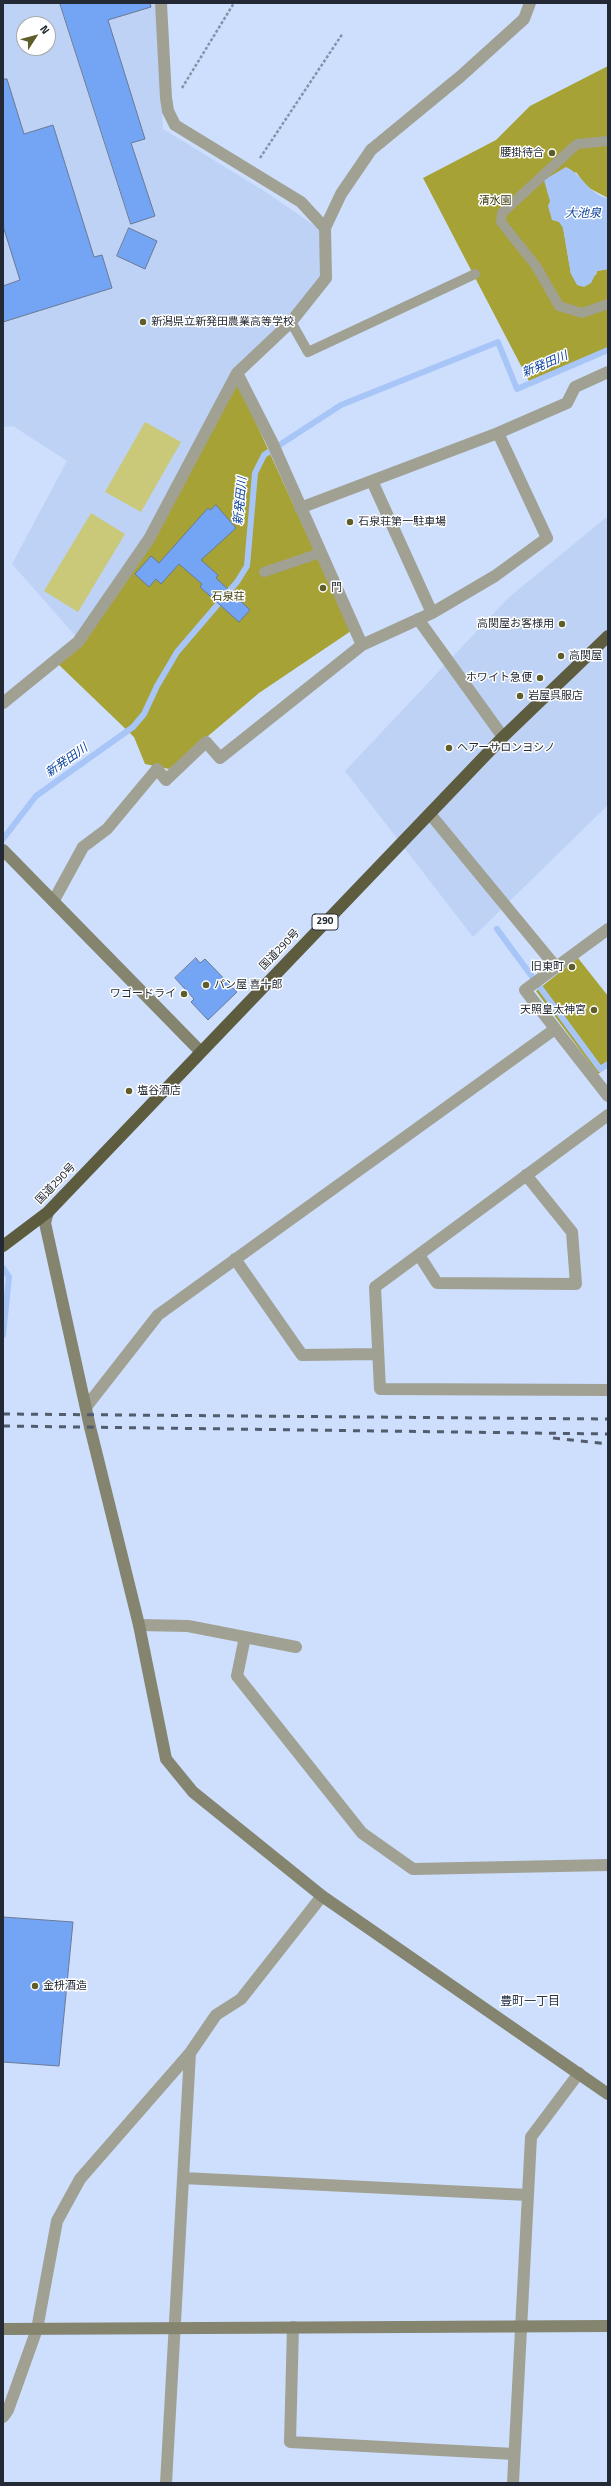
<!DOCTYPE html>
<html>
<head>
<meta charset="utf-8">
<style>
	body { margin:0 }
	#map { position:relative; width:611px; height:2486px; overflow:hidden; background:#cddffd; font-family:"Titillium Web",sans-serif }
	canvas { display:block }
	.frame { position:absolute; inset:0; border:4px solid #242a35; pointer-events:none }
	.north { position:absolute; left:16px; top:16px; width:40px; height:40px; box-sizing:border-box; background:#fff; border:1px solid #a7aaae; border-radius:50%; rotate:54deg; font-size:11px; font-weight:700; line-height:16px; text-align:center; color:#242a35 }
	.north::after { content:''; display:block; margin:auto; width:14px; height:18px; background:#5f5d2a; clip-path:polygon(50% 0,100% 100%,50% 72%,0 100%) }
</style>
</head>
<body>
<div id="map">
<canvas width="611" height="2486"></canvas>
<div class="frame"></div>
<div class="north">N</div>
</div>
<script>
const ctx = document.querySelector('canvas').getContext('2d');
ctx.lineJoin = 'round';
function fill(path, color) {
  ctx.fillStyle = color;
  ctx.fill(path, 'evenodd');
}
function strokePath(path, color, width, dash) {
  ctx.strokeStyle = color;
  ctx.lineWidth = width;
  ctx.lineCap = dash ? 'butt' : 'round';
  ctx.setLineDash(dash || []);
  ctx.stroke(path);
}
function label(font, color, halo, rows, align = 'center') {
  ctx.font = font + ' "Titillium Web","Noto Sans JP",sans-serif';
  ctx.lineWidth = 3;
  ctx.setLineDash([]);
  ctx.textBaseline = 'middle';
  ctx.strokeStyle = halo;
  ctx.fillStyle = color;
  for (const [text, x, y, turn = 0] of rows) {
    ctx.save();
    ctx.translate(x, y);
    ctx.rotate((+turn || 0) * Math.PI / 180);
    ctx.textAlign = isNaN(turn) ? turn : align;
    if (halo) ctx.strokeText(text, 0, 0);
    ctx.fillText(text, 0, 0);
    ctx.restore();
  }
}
const built = new Path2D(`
	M3,3H157L163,129L269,194L319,229L322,278L304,303L263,341L148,538L79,640L12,564L67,461L13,426L3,427ZM24,24H48V48H24Z
	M608,516V805L473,937L345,771L508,598Z`);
const green = new Path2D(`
	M145,422L181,442L141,512L105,492Z
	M91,513L125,534L78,612L44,591Z`);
const forest = new Path2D(`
	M608,66V198L587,187L576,172L547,191L563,227L571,274L596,275L597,271L608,269V350L530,383L423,178L496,140L530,106Z
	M236,379L351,631L259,693L169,769L145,764L134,737L58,664L150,539Z
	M578,958L608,996V1067L598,1074L536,991Z`);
const water = new Path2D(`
	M566,167C582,174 590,196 608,198V269L597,271L591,283L584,287L577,285L571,274L563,228L559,222L552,220L548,206L550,201L544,180Z`);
const stream = new Path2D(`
	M3,839L36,796L133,727L144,714L157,686L177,652L237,582L247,566L255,473L264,455L341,405L498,342L517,389L608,350
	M497,929L600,1069L608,1064
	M3,1268L9,1277L3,1335`);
const building = new Path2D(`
	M60,3H150L151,7L108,20L145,139L131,143L155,216L131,224Z
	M3,79H7L24,134L53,125L94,257L102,255L112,288L3,322V286L20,280L3,226Z
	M129,228L157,241L145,269L117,256Z
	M216,505L236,528L201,560L218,575L216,578L250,610L239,622L200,587L202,584L179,564L161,584L156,579L149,587L135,574L151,556L159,563L208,508L210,510Z
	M196,958L200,963L205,959L237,992L208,1020L191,1002L194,999L175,978Z
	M3,1917L73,1922L59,2066L3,2062Z`);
const path = new Path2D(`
	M182,88L234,3
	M260,158L343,33`);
const lane = new Path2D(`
	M608,141L577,144L502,213L501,222L536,266L559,306L582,313L608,304
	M291,322L308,352L475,274
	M264,572L320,553`);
const street = new Path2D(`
	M161,3L166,98L168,111L175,125L301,202L325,228
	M237,373L272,442L362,645L432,613L495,576L547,538L498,433L567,403L575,387L608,372
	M372,481L432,613
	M300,508L498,433
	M418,619L503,737
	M3,703L78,642L149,539L237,373L291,322L326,278L325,228L341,194L371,150L461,76L524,19L530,3
	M430,814L556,967
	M54,900L83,847L107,829L157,769L166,780L206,742L220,758L362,645
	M608,929L525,990L608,1096
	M608,1115L375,1287L380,1389L608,1390
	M419,1255L437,1283L576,1284L572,1232L526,1175
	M235,1259L302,1355L378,1354
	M86,1407L158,1315L555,1029
	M139,1625L188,1626L296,1647
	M245,1637L237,1676L362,1833L413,1869L608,1865
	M183,2178L528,2195
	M293,2327L290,2442L514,2454
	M3,2417L8,2410L37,2329L57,2221L80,2179L190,2053L216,2015L241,1999L322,1896
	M166,2483L190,2053
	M513,2483L531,2137L579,2073`);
const secondary = new Path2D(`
	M3,850L200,1051
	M48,1212L45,1223L90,1427L139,1625L166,1759L193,1792L322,1896L608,2094
	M3,2329L608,2326`);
const highway = new Path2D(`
	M3,1246L48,1212L503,737L608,636`);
const rail = new Path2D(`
	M3,1414L608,1419
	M3,1426L608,1434
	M553,1438L608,1444`);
const markers = [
	[552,153,4,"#5f5d2a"],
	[143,322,4,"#5f5d2a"],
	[350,522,4,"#5f5d2a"],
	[323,588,4,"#5f5d2a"],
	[562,624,4,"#5f5d2a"],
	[561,656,4,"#5f5d2a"],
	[540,678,4,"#5f5d2a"],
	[520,696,4,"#5f5d2a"],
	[449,748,4,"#5f5d2a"],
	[572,967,4,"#5f5d2a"],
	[206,985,4,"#5f5d2a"],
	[184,994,4,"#5f5d2a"],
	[594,1010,4,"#5f5d2a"],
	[129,1091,4,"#5f5d2a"],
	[35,1986,4,"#5f5d2a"]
];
const shields = [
	[325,922,26]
];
const shieldNames = [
	["290",325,922]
];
const poiNames = [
	["腰掛待合",544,153,"right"],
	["新潟県立新発田農業高等学校",151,322],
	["石泉荘第一駐車場",358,522],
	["門",331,588],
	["高関屋お客様用",554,624,"right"],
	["高関屋",569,656],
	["ホワイト急便",532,678,"right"],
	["岩屋呉服店",528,696],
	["ヘアーサロンヨシノ",457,748],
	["旧東町",564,967,"right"],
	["パン屋 喜十郎",214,985],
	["ワゴードライ",176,994,"right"],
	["天照皇太神宮",586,1010,"right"],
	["塩谷酒店",137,1091],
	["金枡酒造",43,1986]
];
const parkNames = [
	["清水園",495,201],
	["石泉荘",228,597]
];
const streetNames = [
	["国道290号",280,950,-46],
	["国道290号",56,1184,-46]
];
const waterNames = [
	["大池泉",583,214],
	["新発田川",545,365,-23],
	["新発田川",241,501,-85],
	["新発田川",67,761,-35]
];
const neighbourhoodNames = [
	["豊町一丁目",530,2002]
];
fill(built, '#bdd2f5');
fill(green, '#cac97a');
fill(forest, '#a6a235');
fill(water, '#a8c5f7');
strokePath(stream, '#a8c5f7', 6);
fill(building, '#74a4f4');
strokePath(building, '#6a7a95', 1);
strokePath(path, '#8592a7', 2.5, [3, 2]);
strokePath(lane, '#a1a193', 10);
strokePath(street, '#a1a193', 12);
strokePath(secondary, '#84846f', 12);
strokePath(highway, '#5d5c3f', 12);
strokePath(rail, '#525c6c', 3, [7, 7]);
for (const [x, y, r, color] of markers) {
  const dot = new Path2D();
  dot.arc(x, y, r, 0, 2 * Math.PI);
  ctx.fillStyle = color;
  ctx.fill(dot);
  strokePath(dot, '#fff', 1.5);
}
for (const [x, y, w] of shields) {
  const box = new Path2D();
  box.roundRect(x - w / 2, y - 8, w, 16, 3);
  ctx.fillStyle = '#fff';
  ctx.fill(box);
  strokePath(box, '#242a35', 1);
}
label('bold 10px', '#242a35', null, shieldNames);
label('11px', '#242a35', '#fff', poiNames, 'left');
label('11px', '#3b390c', '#fff', parkNames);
label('11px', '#242a35', '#fff', streetNames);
label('italic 12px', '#0e45a0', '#fff', waterNames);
label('12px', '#26344a', '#fff', neighbourhoodNames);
</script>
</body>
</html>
